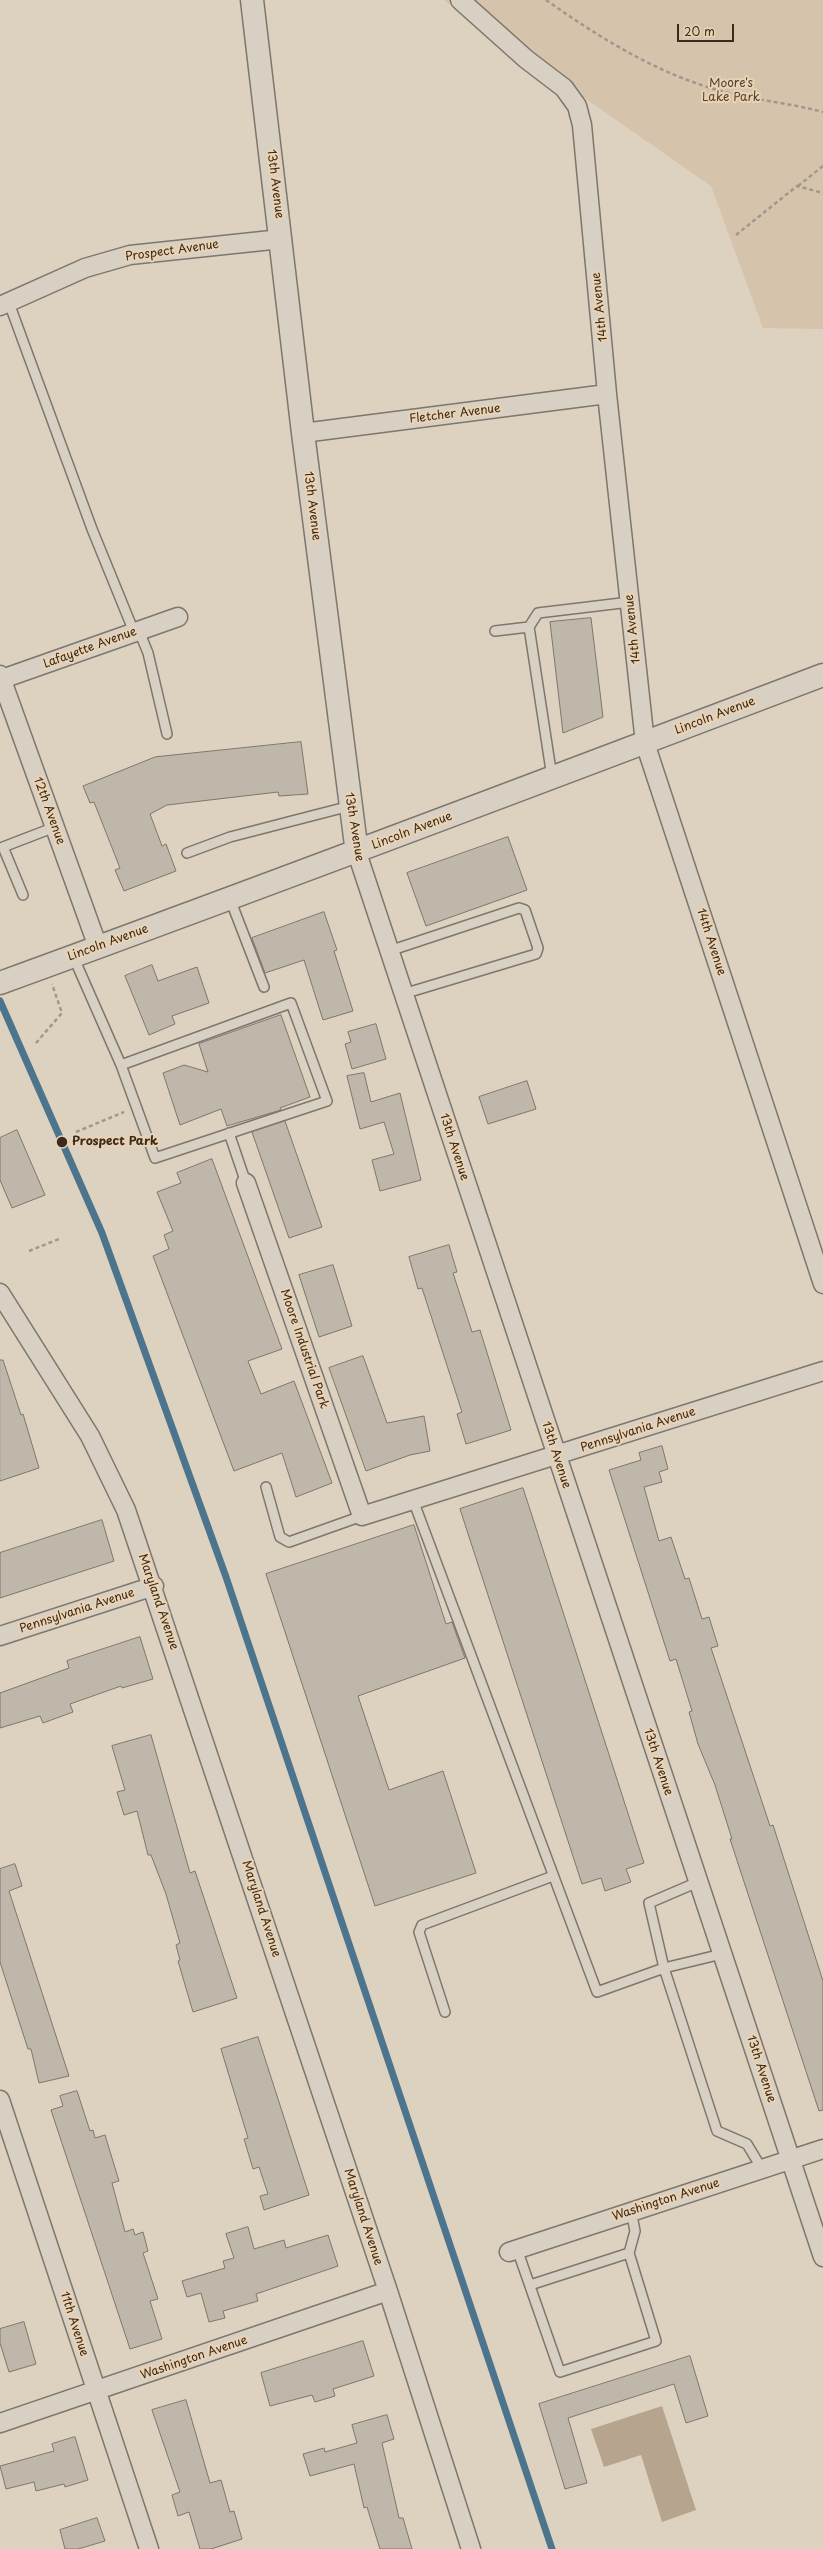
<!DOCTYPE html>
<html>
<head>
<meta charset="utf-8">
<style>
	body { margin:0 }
	#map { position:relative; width:823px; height:2549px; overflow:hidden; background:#ddd1c0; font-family:"Playpen Sans",sans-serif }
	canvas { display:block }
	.scale { position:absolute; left:677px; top:24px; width:57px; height:18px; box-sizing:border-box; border:2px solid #3b2a1e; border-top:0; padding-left:5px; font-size:12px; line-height:14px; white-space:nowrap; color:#3b2a1e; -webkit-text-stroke:3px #ead3b3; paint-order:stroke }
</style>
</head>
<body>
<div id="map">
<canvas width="823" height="2549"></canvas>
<div class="scale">20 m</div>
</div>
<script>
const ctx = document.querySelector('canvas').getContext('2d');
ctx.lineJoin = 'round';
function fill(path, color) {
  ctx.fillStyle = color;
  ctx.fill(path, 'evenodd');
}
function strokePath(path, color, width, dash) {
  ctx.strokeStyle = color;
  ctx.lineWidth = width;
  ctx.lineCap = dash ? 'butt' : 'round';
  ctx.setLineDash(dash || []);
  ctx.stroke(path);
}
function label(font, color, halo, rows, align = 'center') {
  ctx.font = font + ' "Playpen Sans",sans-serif';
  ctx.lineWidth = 4;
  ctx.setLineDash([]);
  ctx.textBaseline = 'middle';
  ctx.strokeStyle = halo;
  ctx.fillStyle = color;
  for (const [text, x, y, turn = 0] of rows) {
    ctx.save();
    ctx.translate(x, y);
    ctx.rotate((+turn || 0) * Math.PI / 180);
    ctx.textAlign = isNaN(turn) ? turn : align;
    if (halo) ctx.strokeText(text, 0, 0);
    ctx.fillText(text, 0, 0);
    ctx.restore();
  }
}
const green = new Path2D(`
	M444,0H823V329L763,328L711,186Z`);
const water = new Path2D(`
	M662,2406L696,2510L662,2522L641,2455L604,2467L591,2429Z`);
const building = new Path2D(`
	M591,618L603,717L563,733L550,622Z
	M301,742L308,794L279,796L278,792L167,805L150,814L162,846L166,844L176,871L124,891L115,870L120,868L94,802L90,803L83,786L155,757Z
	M508,837L527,890L426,926L407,873Z
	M324,912L337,950L334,951L353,1011L323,1020L304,960L265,973L252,938Z
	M152,965L158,981L197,967L209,1003L172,1016L175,1024L149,1035L125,976Z
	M281,1015L310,1097L280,1108L281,1110L227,1126L221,1109L180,1125L163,1073L184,1065L208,1072L199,1044Z
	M376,1024L386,1059L352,1069L345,1044L351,1042L348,1032Z
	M364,1073L371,1102L400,1093L421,1180L380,1191L372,1160L394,1154L384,1122L360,1129L347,1076Z
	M527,1081L536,1109L488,1124L479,1097Z
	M285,1121L322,1227L289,1238L252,1132Z
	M17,1130L45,1195L12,1208L0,1180V1138Z
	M212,1159L282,1349L248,1361L261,1394L294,1381L332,1483L296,1497L282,1453L234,1471L153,1256L169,1249L164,1235L173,1231L157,1192L181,1183L177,1173Z
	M449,1245L457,1272L453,1273L472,1332L480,1330L511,1430L466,1444L457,1414L462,1412L422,1288L418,1289L409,1257Z
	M333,1265L352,1326L319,1337L299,1275Z
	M363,1356L387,1423L424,1416L430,1451L410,1455L366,1471L329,1368Z
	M0,1360H3L21,1415L23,1414L39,1468L0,1481Z
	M662,1446L668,1469L659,1472L662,1482L644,1487L659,1541L671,1537L685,1579L689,1578L702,1619L709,1617L718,1646L711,1648L770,1826L773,1825L823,1981V2110L819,2111L730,1839H732L715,1785L698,1744L689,1712L692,1711L676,1659L670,1661L609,1470L641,1460L639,1453Z
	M523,1488L644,1863L626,1869L631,1882L605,1891L601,1878L582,1884L460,1509Z
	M102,1520L114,1561L0,1598V1553Z
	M414,1525L446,1624L452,1622L465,1658L358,1696L389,1790L443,1771L476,1873L375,1906L266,1574Z
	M140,1637L153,1679L122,1688L121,1686L70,1704L73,1712L43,1723L40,1716L0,1728V1693L69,1668L67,1661Z
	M151,1735L190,1873L195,1871L237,1998L193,2012L178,1961L180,1960L176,1945L180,1943L166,1894L151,1855H148L137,1811L124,1815L117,1792L125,1790L112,1746Z
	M15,1864L22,1886L9,1891L69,2076L39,2083L31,2049H28L0,1962V1869Z
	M258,2037L309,2195L264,2210L260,2196L268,2194L259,2167L253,2169L244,2139L248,2138L221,2049Z
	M77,2091L90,2131L93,2130L95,2138L105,2135L119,2181L112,2183L125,2232L133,2229L135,2235L143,2232L148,2251L143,2253L158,2299L150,2301L162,2339L130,2349L51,2110L63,2106L60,2096Z
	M248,2227L254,2249L284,2240L286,2248L328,2235L338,2266L256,2294L258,2301L223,2311L225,2318L209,2322L201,2293L187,2297L182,2281L225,2268L223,2261L234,2258L226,2234Z
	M24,2322L36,2364L9,2372L0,2343V2329Z
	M363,2341L374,2376L333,2389L335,2396L315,2402L312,2395L270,2406L261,2373Z
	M690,2356L708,2416L686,2423L674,2384L568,2418L587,2483L565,2489L539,2404Z
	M186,2400L210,2483L221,2480L230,2512L234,2511L242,2539L211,2549H200L189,2512L178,2516L172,2495L180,2492L152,2410Z
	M387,2415L394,2439L382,2443L399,2518H403L412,2549H380L367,2507L364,2508L354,2464L310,2476L303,2454L324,2448L325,2452L357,2443L352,2425Z
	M75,2437L88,2480L65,2487L64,2484L36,2491L34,2482L6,2489L0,2466L54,2451L52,2444Z
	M97,2518L105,2541L78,2549H65L60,2530Z`);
const path = new Path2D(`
	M546,0C603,40 664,78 733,94C763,101 793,104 823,112
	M798,186L823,166
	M736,235L797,186L823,193
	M36,1043L62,1013L52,984
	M76,1132L124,1112
	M29,1251L59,1239`);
const lane = new Path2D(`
	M9,303L92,529L134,632
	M139,631L148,653L167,734
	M495,631L529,627
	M552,777L529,627L538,613L630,602
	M187,853L230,837L350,806
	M23,895L3,847L55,827
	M230,899L264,987
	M389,951L519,908L525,910L538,948L536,954L403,994
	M73,956L121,1065L291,1003L327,1101L155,1158L121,1065
	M229,1133L246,1183
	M266,1487L280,1537L289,1542L362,1516
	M413,1500L597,1992L664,1968L722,1954
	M698,1882L649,1903L664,1968L717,2131L747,2144L762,2169
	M445,2012L419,1932L422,1925L553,1876
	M517,2249L560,2372L656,2341L629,2253L635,2231L631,2211
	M530,2285L629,2253`);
const street = new Path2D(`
	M460,0L526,59L564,88L577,106L582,125L607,394L645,743L823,1284
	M0,306L85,268L130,255L281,239
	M303,433L607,394
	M0,675L98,947
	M2,679L178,617
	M357,853L823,2257
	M246,1183L362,1516L823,1371
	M0,1293L90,1436L126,1510L388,2291L471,2549
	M0,1636L154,1586
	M0,2100L149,2549
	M509,2252L823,2149
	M0,2423L388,2291`);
const secondary = new Path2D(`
	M252,0L303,433L357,853`);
const primary = new Path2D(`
	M0,983C275,883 549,779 823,675`);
const rail1 = new Path2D(`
	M0,1001L102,1233L226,1577L552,2549`);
const markers = [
	[62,1142,6,"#3b2a1e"]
];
const parkNames = [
	["Moore's",731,84],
	["Lake Park",731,98]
];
const streetNames = [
	["13th Avenue",275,184,83],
	["Prospect Avenue",172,251,-8],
	["14th Avenue",600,307,-96],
	["Fletcher Avenue",455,414,-7],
	["13th Avenue",312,506,83],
	["14th Avenue",633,629,-96],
	["Lafayette Avenue",90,648,-20],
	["Lincoln Avenue",715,716,-21],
	["12th Avenue",49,811,70],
	["13th Avenue",354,827,81],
	["Lincoln Avenue",412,831,-21],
	["14th Avenue",711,942,72],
	["Lincoln Avenue",108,943,-20],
	["13th Avenue",454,1147,72],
	["Moore Industrial Park",304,1349,71],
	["Pennsylvania Avenue",638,1430,-18],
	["13th Avenue",556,1455,72],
	["Maryland Avenue",158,1602,71],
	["Pennsylvania Avenue",77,1611,-18],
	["13th Avenue",658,1762,72],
	["Maryland Avenue",261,1909,72],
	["13th Avenue",761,2069,72],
	["Washington Avenue",666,2200,-18],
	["Maryland Avenue",363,2217,72],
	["11th Avenue",74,2324,72],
	["Washington Avenue",194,2358,-19]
];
const stopNames = [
	["Prospect Park",72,1142]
];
fill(green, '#d5c3ac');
fill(water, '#b6a48e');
fill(building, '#c0b7ab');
strokePath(building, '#7f766c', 1);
strokePath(lane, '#7f766c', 12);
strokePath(street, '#7f766c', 21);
strokePath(secondary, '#7f766c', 25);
strokePath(primary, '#7f766c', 25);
strokePath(path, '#a0988f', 2.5, [4, 3]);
strokePath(lane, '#d9d0c4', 9);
strokePath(street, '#d9d0c4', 18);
strokePath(secondary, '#d9d0c4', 22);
strokePath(primary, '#d9d0c4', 22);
strokePath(rail1, '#4c748c', 7);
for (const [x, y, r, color] of markers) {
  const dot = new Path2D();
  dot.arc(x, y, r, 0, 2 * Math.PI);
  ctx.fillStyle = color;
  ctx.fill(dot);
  strokePath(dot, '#ead3b3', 1.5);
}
label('12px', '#513f31', '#ead3b3', parkNames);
label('12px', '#3b2a1e', '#ead3b3', streetNames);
label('bold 12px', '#3b2a1e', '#ead3b3', stopNames, 'left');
</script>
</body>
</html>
